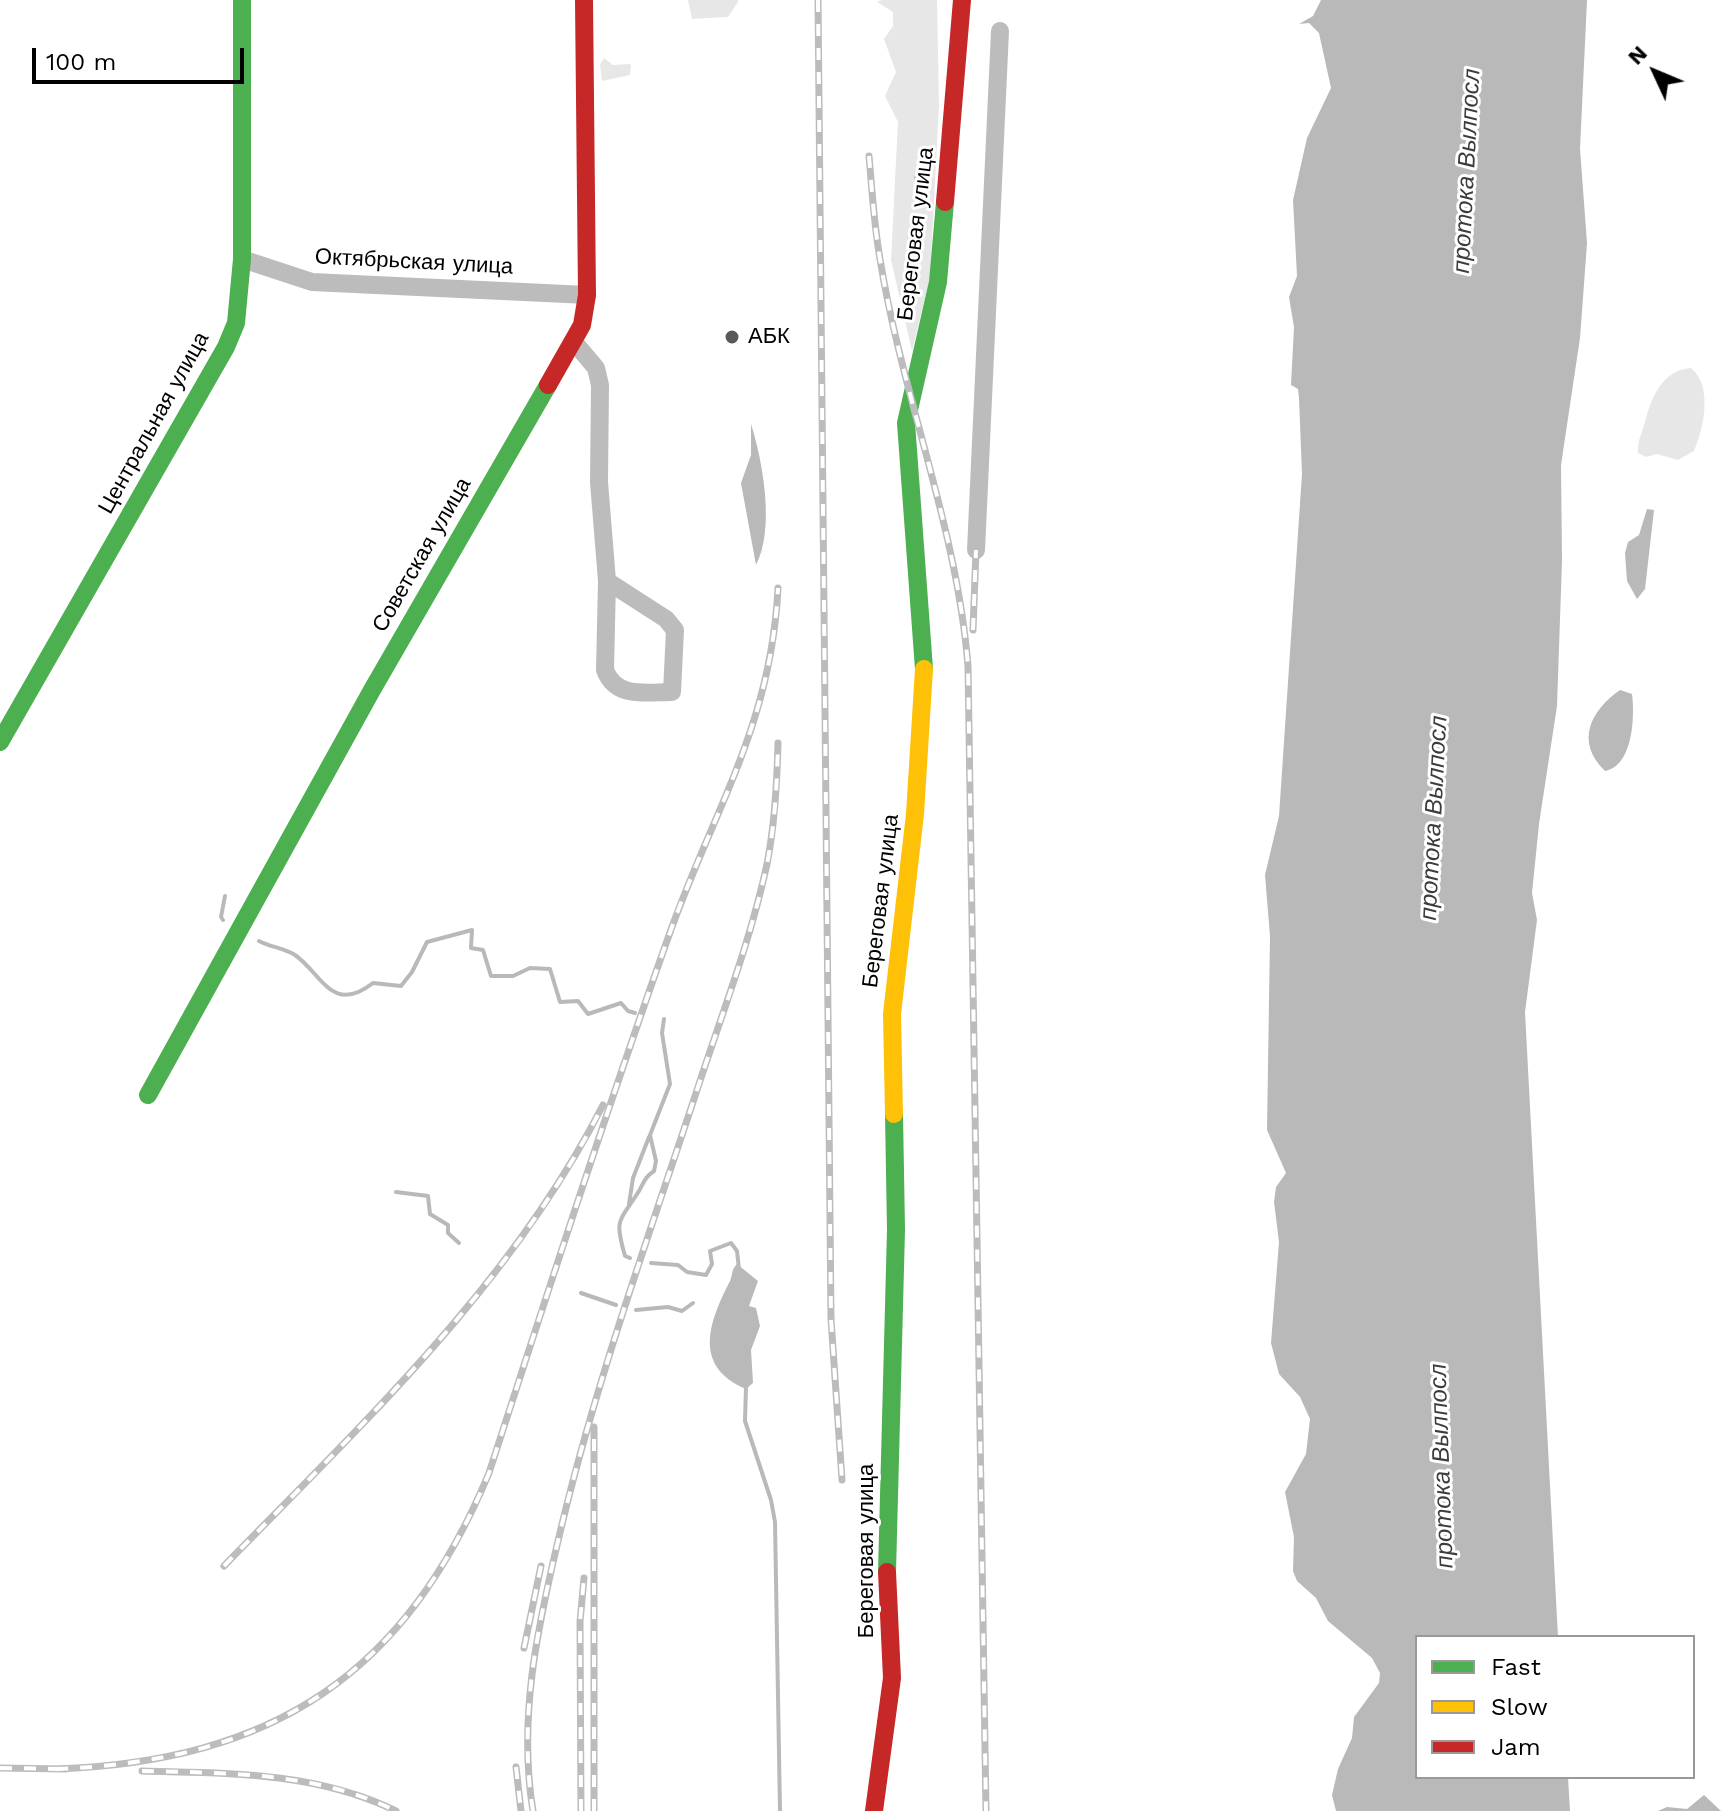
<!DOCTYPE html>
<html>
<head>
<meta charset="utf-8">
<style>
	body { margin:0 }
	#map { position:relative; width:1727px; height:1811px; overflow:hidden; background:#fff; font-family:"Work Sans",sans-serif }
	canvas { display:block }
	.legend { position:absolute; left:1415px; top:1635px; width:280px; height:144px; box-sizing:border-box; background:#fff; border:2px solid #999; margin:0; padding:10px 14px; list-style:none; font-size:24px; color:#000 }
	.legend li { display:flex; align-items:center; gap:16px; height:40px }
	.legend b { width:40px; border:2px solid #999 }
	.north { position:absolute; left:1615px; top:32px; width:80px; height:80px; -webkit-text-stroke:6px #fff; paint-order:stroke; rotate:314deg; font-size:22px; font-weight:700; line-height:32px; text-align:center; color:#000 }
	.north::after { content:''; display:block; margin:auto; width:28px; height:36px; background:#000; clip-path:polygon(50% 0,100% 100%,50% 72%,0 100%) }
	.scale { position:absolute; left:32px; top:48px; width:212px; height:36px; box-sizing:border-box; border:4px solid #000; border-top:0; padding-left:10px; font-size:24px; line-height:28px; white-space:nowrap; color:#000; -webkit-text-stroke:6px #fff; paint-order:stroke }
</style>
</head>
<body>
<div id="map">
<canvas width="1727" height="1811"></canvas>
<ul class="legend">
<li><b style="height:10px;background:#4caf50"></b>Fast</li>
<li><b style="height:10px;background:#ffc107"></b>Slow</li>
<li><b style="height:10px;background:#c62828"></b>Jam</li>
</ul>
<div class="north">N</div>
<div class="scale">100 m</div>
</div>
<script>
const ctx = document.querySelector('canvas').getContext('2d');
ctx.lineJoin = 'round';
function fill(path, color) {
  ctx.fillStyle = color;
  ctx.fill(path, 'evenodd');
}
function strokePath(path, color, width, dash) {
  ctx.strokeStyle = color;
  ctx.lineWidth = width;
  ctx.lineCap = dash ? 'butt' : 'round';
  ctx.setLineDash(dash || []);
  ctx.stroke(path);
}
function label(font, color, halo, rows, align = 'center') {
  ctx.font = font + ' "Work Sans",sans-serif';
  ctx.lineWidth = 6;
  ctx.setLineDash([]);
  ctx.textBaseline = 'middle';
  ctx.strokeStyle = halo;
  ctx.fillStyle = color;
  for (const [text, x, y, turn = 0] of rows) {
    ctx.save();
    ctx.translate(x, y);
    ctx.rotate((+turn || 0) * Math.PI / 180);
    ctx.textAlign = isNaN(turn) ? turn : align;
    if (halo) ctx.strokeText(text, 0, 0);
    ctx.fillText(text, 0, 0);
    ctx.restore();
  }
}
const green = new Path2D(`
	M688,0H738V2L728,17L692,19Z
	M881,0H937L939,105L930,277L912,351L891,260L898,122L885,96L896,72L884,39L893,26V12L877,2ZM919,160L928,162L923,184L914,186Z
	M604,58L613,65L631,64L630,75L602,81L600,64Z
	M1691,368C1713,386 1704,428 1694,451L1678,460L1657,454L1646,457L1638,453C1637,440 1642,434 1645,422C1651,398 1662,370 1691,368Z`);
const water = new Path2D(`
	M1321,0H1587L1580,149L1587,243L1580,338L1561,465L1562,561L1557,706L1539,824L1532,893L1537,920L1525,1012L1558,1637H1417V1777H1568L1570,1811H1336L1332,1795L1338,1769L1352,1738L1354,1717L1379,1683L1380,1673L1372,1658L1328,1621L1316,1598L1297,1581L1293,1571L1294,1537L1285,1492L1306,1454L1310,1419L1300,1397L1279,1374L1271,1343L1279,1242L1274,1202L1276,1187L1286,1173L1267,1130L1270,936L1265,875L1279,816L1302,474L1299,398L1298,389L1291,385L1294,327L1289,297L1297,276L1293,200L1307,138L1331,88L1319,33L1309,23L1299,24L1313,16Z
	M923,156H927L928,162L919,203L914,178Z
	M751,424C763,462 775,529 756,565L741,483L751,455Z
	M1647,509L1654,510L1645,589L1637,599L1627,581L1625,553L1628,542L1639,535Z
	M1620,690L1632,694C1635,717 1633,766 1605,771C1575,742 1590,711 1620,690Z
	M737,1264L758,1281L749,1306L756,1308L760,1326L751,1350L753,1383L746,1389C692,1366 709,1322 730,1281C733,1274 731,1270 737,1264Z
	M1704,1795L1721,1811H1658L1667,1807L1687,1809Z`);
const stream = new Path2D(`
	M223,920L221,917L225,896
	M259,941C270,947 284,948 295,955C322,974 332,1015 373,983L401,986L412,972L427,942L472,930L471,948L483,950L491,976H513L530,968L550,969L560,1002L578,1001L588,1014L621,1003L628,1011L635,1013
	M396,1192L428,1196L430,1214L448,1225V1233L459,1243
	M629,1204L633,1178L649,1137
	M630,1258L625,1256C614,1218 619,1223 639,1191C644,1182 645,1177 654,1171L656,1161L650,1135L670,1084L662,1033L664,1019
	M651,1263L678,1265L687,1272L706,1275L712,1264L710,1251L731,1243L737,1251L739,1269
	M581,1293L616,1305
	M636,1310L668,1307L682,1311L693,1303
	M746,1386L745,1421L771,1500L775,1522L780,1811`);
const street = new Path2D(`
	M242,259L312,282L587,295
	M574,342L596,368L600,385L599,482L607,581L605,670C616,699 646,692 672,692L675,630L666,619L607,581
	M976,550L1000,31`);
const fast = new Path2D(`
	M924,669L906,423L938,282L945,202
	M0,742L226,347L236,323L242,259V0
	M148,1095L372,690L548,385
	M887,1572L896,1230L894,1114`);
const slow = new Path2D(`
	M894,1114L892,1014L915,814L924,669`);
const jam = new Path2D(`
	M945,202L962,0
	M548,385L582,325L587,295L584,0
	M874,1811L892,1678L887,1572`);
const rail = new Path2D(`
	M818,0L831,1319L842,1480
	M869,156C872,190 874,225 880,259C902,396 957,527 968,666L986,1811
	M973,630L976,550
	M224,1566C362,1424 512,1284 603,1105
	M524,1648L541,1566
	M516,1767L521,1811
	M0,1768L66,1769
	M56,1769C273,1761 405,1675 489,1473C547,1294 605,1115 668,938C712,812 771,728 778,588
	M142,1771C228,1773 317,1772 396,1811
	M533,1811C518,1719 537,1630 558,1541C594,1386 649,1236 699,1084C723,1011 751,939 767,864C775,824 777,784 778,743
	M581,1811L580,1622L584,1578
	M594,1811V1427`);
const markers = [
	[732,337,8,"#595959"]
];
const streetNames = [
	["Береговая улица",916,234,-83],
	["Октябрьская улица",414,262,3],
	["Центральная улица",154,423,-61],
	["Советская улица",422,555,-60],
	["Береговая улица",881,901,-83],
	["Береговая улица",867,1551,-90]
];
const poiNames = [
	["АБК",748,337]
];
const waterNames = [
	["протока Вылпосл",1467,171,-87],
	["протока Вылпосл",1434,818,-87],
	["протока Вылпосл",1442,1466,-92]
];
fill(green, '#e7e7e7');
fill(water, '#b9b9b9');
strokePath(stream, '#b9b9b9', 4);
strokePath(street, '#bcbcbc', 18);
strokePath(fast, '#4caf50', 18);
strokePath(slow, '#ffc107', 18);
strokePath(jam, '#c62828', 18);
strokePath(rail, '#bcbcbc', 7);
strokePath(rail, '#fff', 4, [12]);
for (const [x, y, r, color] of markers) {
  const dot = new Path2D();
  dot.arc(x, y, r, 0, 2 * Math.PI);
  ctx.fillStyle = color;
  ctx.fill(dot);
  strokePath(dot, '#fff', 3);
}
label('22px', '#000', '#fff', streetNames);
label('22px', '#000', '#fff', poiNames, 'left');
label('italic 24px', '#3c3c3c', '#fff', waterNames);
</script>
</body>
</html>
